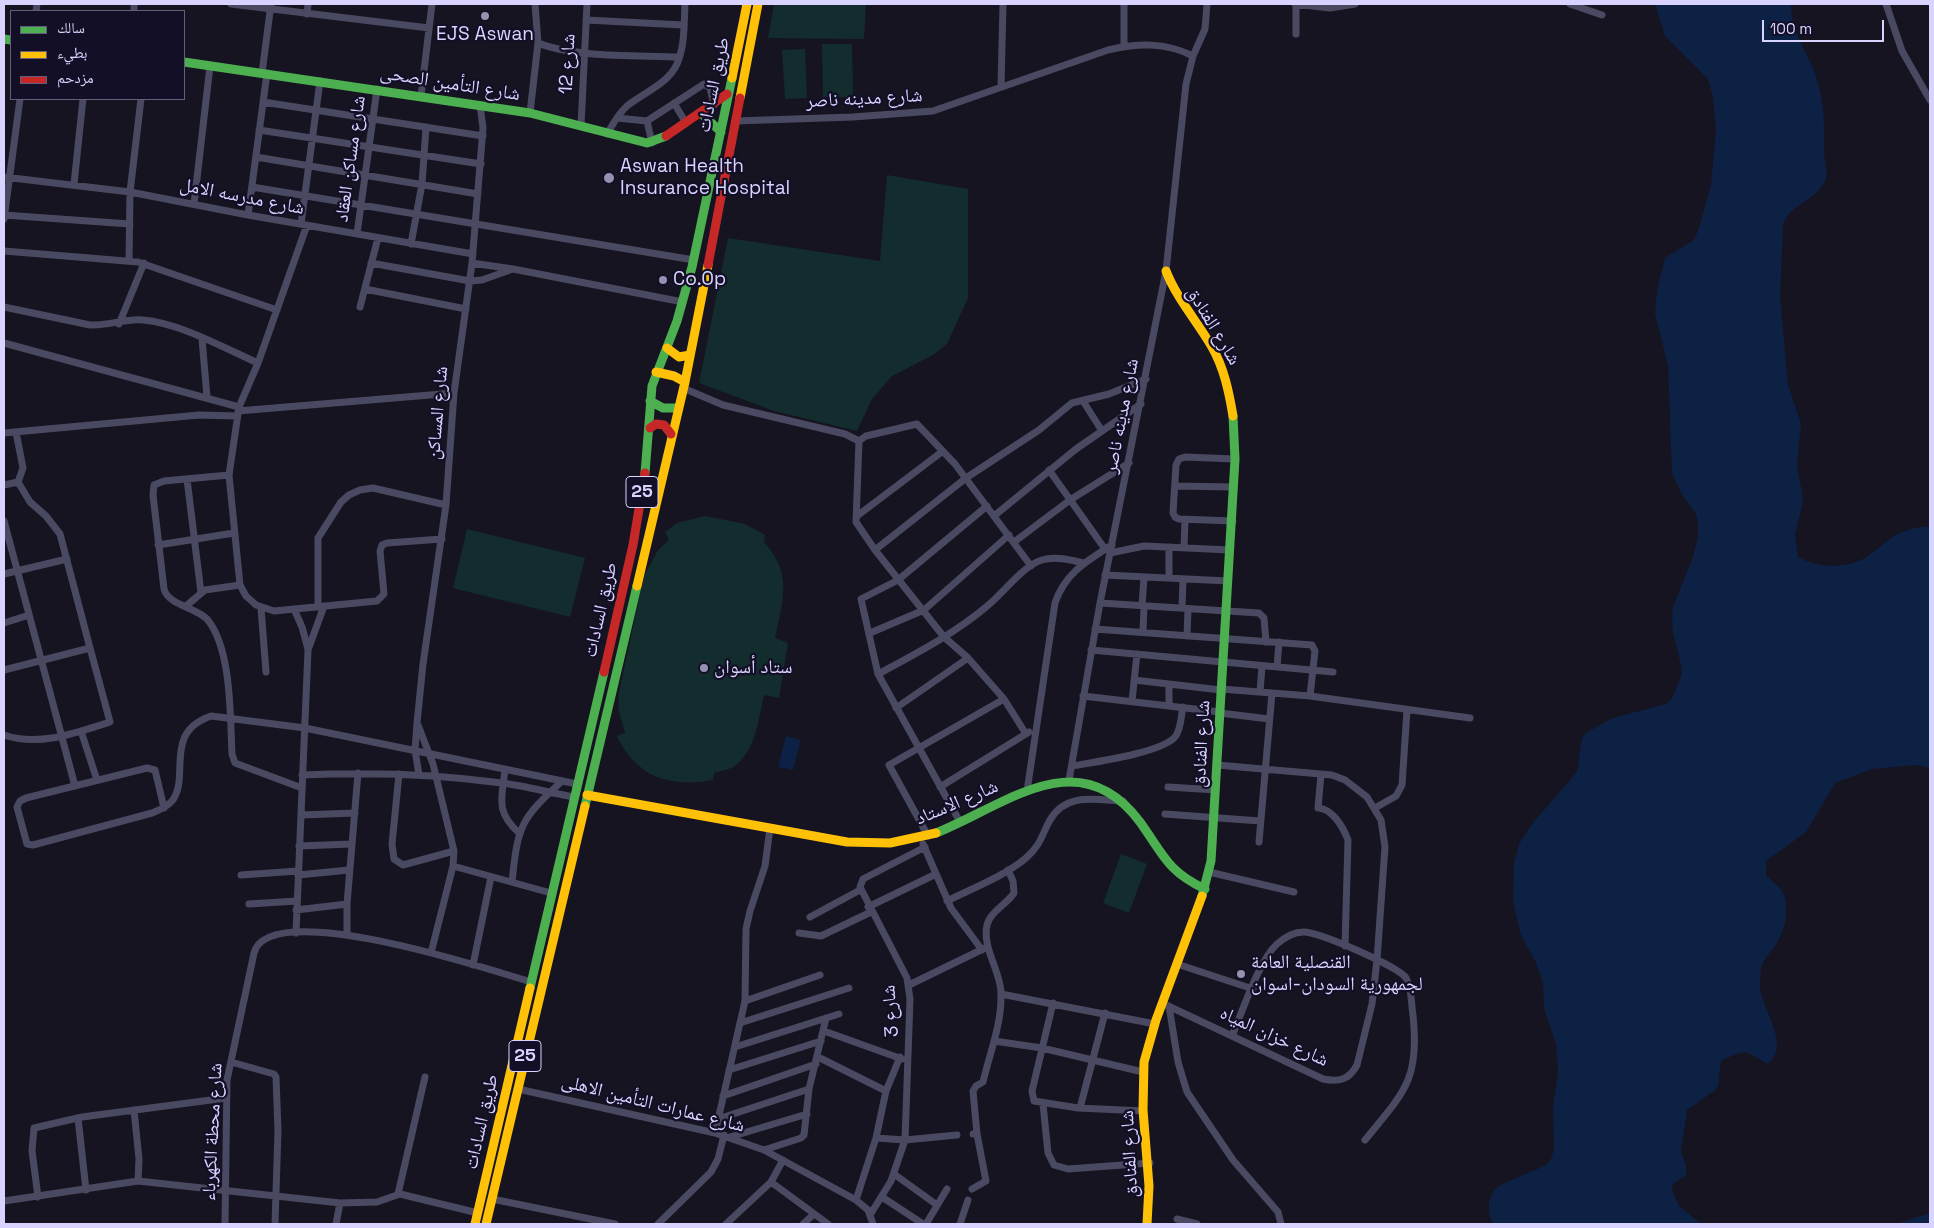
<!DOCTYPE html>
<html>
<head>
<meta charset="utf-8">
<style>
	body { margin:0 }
	#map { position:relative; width:1934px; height:1228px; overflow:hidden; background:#161421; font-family:"Space Grotesk","Noto Naskh Arabic",sans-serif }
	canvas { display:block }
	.frame { position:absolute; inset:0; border:5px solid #d9d4ff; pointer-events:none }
	.legend { position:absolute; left:10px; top:10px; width:175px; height:90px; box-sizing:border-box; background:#130f26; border:1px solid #625e7d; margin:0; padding:6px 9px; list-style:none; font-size:15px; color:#d9d4ff }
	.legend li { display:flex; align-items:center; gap:10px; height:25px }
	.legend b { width:25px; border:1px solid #625e7d }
	.scale { position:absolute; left:1762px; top:20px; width:122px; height:22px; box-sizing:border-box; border:2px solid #d9d4ff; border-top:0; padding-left:6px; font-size:15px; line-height:18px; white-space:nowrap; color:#d9d4ff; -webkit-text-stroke:4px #130f26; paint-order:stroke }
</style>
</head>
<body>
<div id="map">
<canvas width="1934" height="1228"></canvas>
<div class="frame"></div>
<ul class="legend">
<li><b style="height:6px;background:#4caf50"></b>سالك</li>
<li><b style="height:6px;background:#ffc107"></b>بطيء</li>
<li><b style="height:6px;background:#c62828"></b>مزدحم</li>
</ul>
<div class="scale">100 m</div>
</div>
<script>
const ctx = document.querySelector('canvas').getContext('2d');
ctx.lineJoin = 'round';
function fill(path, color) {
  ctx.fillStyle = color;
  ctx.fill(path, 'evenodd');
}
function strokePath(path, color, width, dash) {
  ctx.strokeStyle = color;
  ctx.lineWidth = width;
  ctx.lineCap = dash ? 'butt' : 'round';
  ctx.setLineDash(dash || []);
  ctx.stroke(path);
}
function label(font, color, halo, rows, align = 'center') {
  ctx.font = font + ' "Space Grotesk","Noto Naskh Arabic",sans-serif';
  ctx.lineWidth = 4.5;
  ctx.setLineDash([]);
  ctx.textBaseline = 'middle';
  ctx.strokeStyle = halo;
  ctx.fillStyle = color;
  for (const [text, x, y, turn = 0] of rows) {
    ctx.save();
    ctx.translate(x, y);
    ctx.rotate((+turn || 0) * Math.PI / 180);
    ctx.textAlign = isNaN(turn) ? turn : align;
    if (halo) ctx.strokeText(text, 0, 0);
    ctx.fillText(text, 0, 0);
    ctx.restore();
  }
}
const green = new Path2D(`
	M774,4H866L864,39L768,38Z
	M822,44H852L853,97H823Z
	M805,49L807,98L785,99L782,50Z
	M887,175L968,189V298L947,344L933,355L892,376L872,399L857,431L774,411L699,383L728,238L880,261Z
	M705,516L745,524L765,535L764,542C793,574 783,600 775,638L788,643L779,698L764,695C759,717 755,754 733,767C728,770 720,771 714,773L713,780C670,788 636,777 617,736L625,733L618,708L619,692L644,576L658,550L669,540L665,532L677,523Z
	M467,529L585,558L570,617L453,588Z
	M1121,854L1147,864L1129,913L1103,903Z`);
const water = new Path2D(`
	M1655,4H1791C1790,32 1811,56 1818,83C1825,106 1824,128 1824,151C1824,159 1828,171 1826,178C1819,201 1789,203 1783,225L1780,297L1788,385L1801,424L1797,463L1803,500L1795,535L1798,557C1818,568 1844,569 1865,558C1876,551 1885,541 1896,535C1907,529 1918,527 1930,526V768L1915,765L1872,769L1835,783L1806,832L1766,861V875C1770,880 1778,885 1782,891C1791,908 1785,931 1775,946C1771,952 1764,958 1762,965C1760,971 1760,978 1760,984C1760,1009 1792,1043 1768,1064L1746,1052L1736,1054L1721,1061L1718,1086L1714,1091L1687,1110L1681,1151L1686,1166V1175L1673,1184L1672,1190L1679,1206L1701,1224H1493L1489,1213V1202L1494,1190L1501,1185L1546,1165L1551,1159L1554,1149L1553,1106L1558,1073L1556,1044L1544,1009L1543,983L1536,963L1521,935L1513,902L1514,864L1519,844L1532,824L1577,772L1582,738L1586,733L1613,718L1666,704L1673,697L1681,676L1682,669L1673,632L1672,618L1673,607L1693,557L1698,537V523L1696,514L1681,493L1672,473L1668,366L1655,313L1657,291L1665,258L1694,240L1699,228L1711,185L1716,130L1713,97L1708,79L1665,36Z
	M786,736L801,740L793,770L778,767Z
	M1930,1213V1224H1896Z`);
const street = new Path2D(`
	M231,4L429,28
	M535,4L538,43C576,58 638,55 679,57
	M1124,4V47
	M1295,4L1330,8L1355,4
	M1570,4L1602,15
	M1886,4L1902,51L1930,100
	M36,11L37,4
	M134,11V4
	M307,14L308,4
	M586,20L683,25
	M1296,34V4
	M262,73L271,4
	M1001,86L1003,4
	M421,96L432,4
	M263,102L483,136
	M674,103L686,123
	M530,113L538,43
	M617,118L647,121L704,84L710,88L714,105
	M647,121L652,143
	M735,121L853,117L933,111L1108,50C1138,43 1165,42 1193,56
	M581,126L587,4
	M259,130L481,164
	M607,134C613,124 618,114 627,106C643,93 668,84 677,64C685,46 684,23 685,4
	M256,157L478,194
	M4,177L130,192L248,215L473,254
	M74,184L83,99
	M252,187L694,260
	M194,204L210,66
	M4,215L130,224
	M248,215L267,73
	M4,219L20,99
	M301,224L320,81
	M307,225L258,363L239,407L229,475L240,585L246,596L256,605L274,611L377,601L384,594L380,551L382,545L387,543L442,539
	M357,234L377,89
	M411,244L422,184L426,127
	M4,251L138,262L277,310
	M129,261L130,192L141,99
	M371,263L470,281L482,280L510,270
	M472,263L513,269L683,302
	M365,289L466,309
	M4,307L90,325C108,326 126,318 143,320C180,323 224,348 258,363
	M360,307L378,238
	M119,324L144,263
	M202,339L207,397
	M4,343L239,407
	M683,388L723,405L845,434L859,441L856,522L875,550L944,637L968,658
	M1083,401L1102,431
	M238,411L454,393
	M16,432L23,468L18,482
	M4,433L199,415L237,416
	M859,441L866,436L917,424L955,464L1031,566
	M1049,470L1105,549
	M229,475L164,481L154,485L153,495L164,589C168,605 195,607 207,619C232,649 230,717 232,754L235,763L302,788
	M187,479L201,593
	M4,485L18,482
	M1175,486L1234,487
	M857,516L943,451
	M994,516L1076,449L1141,404
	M4,521L75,786
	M1233,521L1179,519L1175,517L1173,513L1176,465L1179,459L1185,457L1235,459
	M1014,542L1070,500L1129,463
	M158,545L234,533
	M1184,548L1185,520
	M875,550L966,478L1039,430L1072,403L1109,394L1146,379
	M1110,553L1144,546L1230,550
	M4,574L67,559
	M1105,575L1228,581
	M1169,578V547
	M1100,603L1259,613L1264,618L1266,642
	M186,606L205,590L240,585
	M1142,606L1144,577
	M318,607V538L341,502L349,495L360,490L373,488L446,505
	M261,608L266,672
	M1182,608L1183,579
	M294,609L302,627L308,649
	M4,623L29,615
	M1095,629L1312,645L1315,651L1310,696
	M1143,632L1144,606
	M870,633L924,610L1009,535
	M1187,636L1188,609
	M1091,650L1333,672
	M1277,667L1279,642
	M4,670L90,648L60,534L46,516L30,502L18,482
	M878,674C915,654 954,634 986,607C1003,594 1022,566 1042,560C1055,556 1071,560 1084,563
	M1134,680L1221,690
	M1221,689L1310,696L1470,718
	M1260,692L1262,666
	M1083,696L1220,712
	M1132,701L1137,654
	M1169,706V684
	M896,708L968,658L1004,699
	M1220,713L1269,719
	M418,725L433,764L454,851L453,866L431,953
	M81,731L97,780
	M4,735C38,747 76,733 110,722L90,648
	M1072,766C1094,762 1161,753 1175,737C1181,730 1181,716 1183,707
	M505,769C502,799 495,811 519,833
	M399,774L392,844L394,859L403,865L454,851
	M1321,774L1318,808C1333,809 1343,827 1348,840L1345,946
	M302,775C369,772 436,774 502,783C526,786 550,793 574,797
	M419,775L415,750L417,723L423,664L446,505L454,393L472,263L483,128L480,105
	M1069,780L1100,603L1166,271L1186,84L1193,56L1205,29L1207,4
	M940,787L1029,732
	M1168,787L1216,790
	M1027,791L1055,603C1065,573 1087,561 1112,545
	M164,808L155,770L147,768L26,798L20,801L17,807L27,844L33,845L152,813C159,810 167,807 172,801C191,777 162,733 211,716L305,728L577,784
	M1375,808L1396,796L1402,785L1407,710
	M1165,814L1260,821
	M301,815L355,813
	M960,822L878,674L861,599L898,580L987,506
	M928,836L889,765L1004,699L1026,734
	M1259,842L1272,693
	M923,844L951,908L982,950
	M299,846L352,844
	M453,866L551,893
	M1209,872L1294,892
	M241,875L298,871
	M298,875L349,870
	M512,882C518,825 520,820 562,781
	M947,901C973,888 1003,877 1026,858C1041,845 1041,836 1050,820C1066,792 1096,800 1123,801
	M249,904L297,901
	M868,907L936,874
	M296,910L347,904
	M810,917L860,890
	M296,933L308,650L324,606
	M799,933L821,936L871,912
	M347,934V904L358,773
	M1177,964L1253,989
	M473,965L491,877
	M909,985L985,948
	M1001,994L1155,1024
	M745,1001L820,975
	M1053,1003L1032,1091L1034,1101L1078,1108L1144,1111
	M1162,1003L1323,1079C1339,1082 1349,1080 1357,1065L1372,1004L1377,960L1385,847L1381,820L1367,797L1345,780L1332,775L1217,765
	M1169,1006L1178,1062L1187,1092L1233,1160L1278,1212L1281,1224
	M740,1023L849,988
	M824,1031L902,1059
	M1232,1036C1242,1013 1259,960 1277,944C1284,938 1293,932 1303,932C1318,931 1399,967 1406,978C1412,988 1411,1003 1413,1015C1420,1080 1404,1092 1365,1140
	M994,1041L1042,1048L1143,1072
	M735,1047L839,1014
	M818,1057L886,1091
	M231,1062L274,1074L276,1077L278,1130L275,1224
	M729,1070L821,1041
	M518,1089L715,1133L764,1150L856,1200L868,1210L873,1224
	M723,1096L816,1064
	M1043,1104L1048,1153L1054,1165L1068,1169L1150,1163
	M1080,1108L1105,1013
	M78,1118L86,1190
	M718,1119L809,1089
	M715,1133L745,1001L746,929L750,911L765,866L770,828
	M973,1134H977L973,1091L976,1086L983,1082C990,1052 1002,1024 1001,992C1000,970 982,948 987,925C990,912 1007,904 1014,893L1013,881L1008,870
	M730,1137L807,1114
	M876,1138L905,1140L957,1135
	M764,1150L801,1138L804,1135L809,1089L826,1018
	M894,1174L937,1205
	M138,1181L340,1203L377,1202L400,1194L478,1213
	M771,1182L828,1224
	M972,1189L986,1181L977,1134
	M398,1194L425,1077
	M38,1197L32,1151L34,1128L82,1117L226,1098
	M882,1197L923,1224
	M492,1199L615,1224
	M856,1200L876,1138L886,1091L900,1057
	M4,1201L138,1181L139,1159L134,1110
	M870,1215L891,1181L905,1140L910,999L907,978L860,887L863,879L925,847
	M1177,1219L1197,1224
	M225,1224L227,1080L254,953C269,896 491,970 531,982
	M336,1224L340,1203
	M658,1224L711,1172L718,1159L724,1135
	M726,1224L771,1182L783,1160
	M803,1224L814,1214
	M926,1224L947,1189
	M960,1224L968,1200`);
const fast = new Path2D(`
	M4,39L11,40
	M184,62L530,113L647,143L666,136
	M701,113L721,132
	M650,401L663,408H678
	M645,473L652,386L677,321L692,267L732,78
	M585,806L637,586
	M936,833C1006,805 1079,740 1140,822C1163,854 1167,871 1205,889
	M1202,896L1211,861L1235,459L1233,416
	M530,988L604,672`);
const slow = new Path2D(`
	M732,78L747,4
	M740,98L758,4
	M1166,271C1177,299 1197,321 1212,347C1224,368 1229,392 1233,416
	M667,348L679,357L690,355
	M656,372L674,376L685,382
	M637,586L685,382L708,265
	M587,795L847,842L890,843L936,833
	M475,1224L530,988
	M486,1224L585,806
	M1147,1224L1149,1186L1143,1110L1144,1062L1156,1020L1202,896`);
const jam = new Path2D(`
	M666,136L727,94
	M708,265L740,98
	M650,428L656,424L664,425L671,434
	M604,672L633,545L645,473`);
const markers = [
	[485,16,5,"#9591b1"],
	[609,178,6,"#9591b1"],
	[663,280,5,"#9591b1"],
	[704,668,5,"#9591b1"],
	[1241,974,5,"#9591b1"]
];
const shields = [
	[642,492,32],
	[525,1056,32]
];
const shieldNames = [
	["25",642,492],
	["25",525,1056]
];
const poiNames = [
	["EJS Aswan",485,35,"center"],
	["Aswan Health",620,167],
	["Insurance Hospital",620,189],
	["Co.Op",673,280],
	["ستاد أسوان",714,668],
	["القنصلية العامة",1251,963],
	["لجمهورية السودان-اسوان",1251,985]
];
const streetNames = [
	["شارع 12",568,64,-87],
	["شارع التأمين الصحى",450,84,9],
	["طريق السادات",714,85,-78],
	["شارع مدينه ناصر",864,99,-3],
	["شارع مساكن العقاد",351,159,-82],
	["شارع مدرسه الامل",242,197,11],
	["شارع الفنادق",1213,326,59],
	["شارع المساكن",438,413,-85],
	["شارع مدينه ناصر",1122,416,-79],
	["طريق السادات",601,610,-77],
	["شارع الفنادق",1202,744,-87],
	["شارع الاستاد",957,803,-23],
	["شارع 3",891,1011,-94],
	["شارع خزان المياه",1274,1037,25],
	["شارع عمارات التأمين الاهلى",653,1104,14],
	["طريق السادات",482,1122,-77],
	["شارع محطة الكهرباء",213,1132,-87],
	["شارع الفنادق",1130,1154,-93]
];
fill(green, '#132c2d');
fill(water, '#0d2144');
strokePath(street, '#4a4962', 7);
strokePath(fast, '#4caf50', 9);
strokePath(slow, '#ffc107', 9);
strokePath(jam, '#c62828', 9);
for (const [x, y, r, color] of markers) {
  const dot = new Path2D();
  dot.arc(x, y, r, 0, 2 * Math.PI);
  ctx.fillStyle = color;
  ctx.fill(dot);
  strokePath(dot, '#130f26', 2);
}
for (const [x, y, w] of shields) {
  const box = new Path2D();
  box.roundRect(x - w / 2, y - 15.5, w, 31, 4);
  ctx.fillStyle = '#130f26';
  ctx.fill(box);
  strokePath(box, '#d9d4ff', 1);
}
label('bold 18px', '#d9d4ff', null, shieldNames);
label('19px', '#d9d4ff', '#130f26', poiNames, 'left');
label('19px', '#d9d4ff', '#130f26', streetNames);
</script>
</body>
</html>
